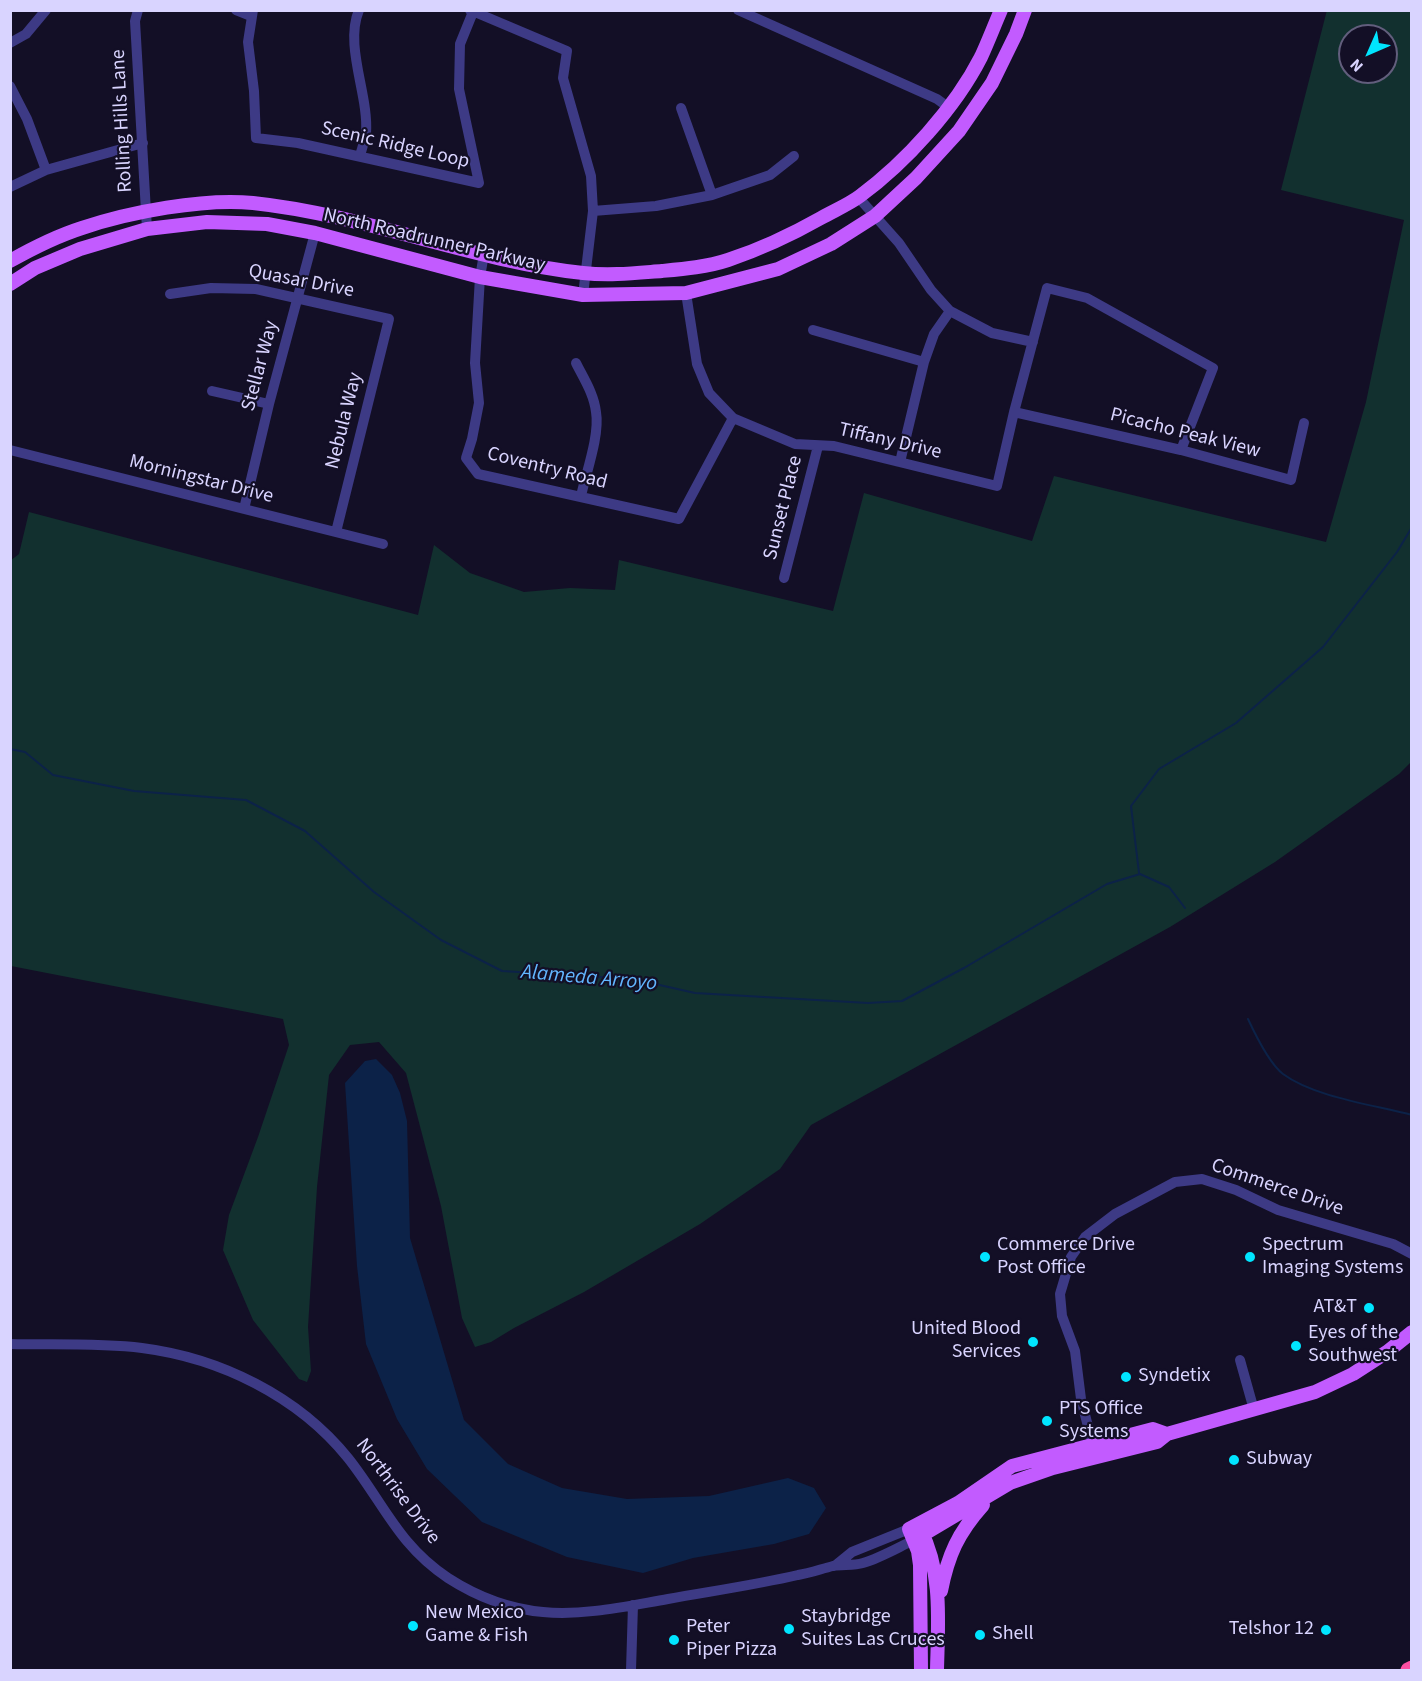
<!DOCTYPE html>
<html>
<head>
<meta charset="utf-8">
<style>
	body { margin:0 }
	#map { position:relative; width:1422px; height:1681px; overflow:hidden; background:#130f26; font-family:"Source Sans 3",sans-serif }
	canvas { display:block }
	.frame { position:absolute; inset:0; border:12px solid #d9d4ff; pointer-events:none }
	.north { position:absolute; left:1338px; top:24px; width:60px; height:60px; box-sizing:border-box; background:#130f26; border:2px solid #625e7d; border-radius:50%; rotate:225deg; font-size:16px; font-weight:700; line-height:24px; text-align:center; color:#d9d4ff }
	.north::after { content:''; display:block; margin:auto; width:21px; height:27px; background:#00e5ff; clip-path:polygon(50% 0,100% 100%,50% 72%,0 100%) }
</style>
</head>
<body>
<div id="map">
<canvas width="1422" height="1681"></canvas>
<div class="frame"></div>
<div class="north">N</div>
</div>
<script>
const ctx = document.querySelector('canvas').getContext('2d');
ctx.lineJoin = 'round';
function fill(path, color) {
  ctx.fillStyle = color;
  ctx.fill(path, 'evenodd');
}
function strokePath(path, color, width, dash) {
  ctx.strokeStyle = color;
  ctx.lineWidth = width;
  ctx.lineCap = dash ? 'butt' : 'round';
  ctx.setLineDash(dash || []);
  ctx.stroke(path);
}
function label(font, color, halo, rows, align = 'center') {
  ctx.font = font + ' "Source Sans 3",sans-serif';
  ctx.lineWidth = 4.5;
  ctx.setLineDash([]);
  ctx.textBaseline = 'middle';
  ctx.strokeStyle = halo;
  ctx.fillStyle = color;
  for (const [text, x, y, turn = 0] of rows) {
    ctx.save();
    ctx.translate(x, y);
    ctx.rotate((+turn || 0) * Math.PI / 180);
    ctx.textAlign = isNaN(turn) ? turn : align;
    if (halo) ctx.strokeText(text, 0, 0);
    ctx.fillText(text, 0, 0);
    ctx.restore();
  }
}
const green = new Path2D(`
	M1327,10L1411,11V762L1399,774L1275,862L1170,927L811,1125L780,1169L700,1224L584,1292L514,1328L491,1342L475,1347L462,1318L441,1206L406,1073L379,1042L350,1045L329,1075L317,1187L308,1327L311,1371L307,1382L299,1379L253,1320L223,1250L229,1215L258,1137L289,1045L283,1019L11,966L10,561L19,554L29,512L418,615L434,545L470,573L524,592L570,588L615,590L619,560L833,611L864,493L1032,541L1054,476L1326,542L1366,402L1404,220L1281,190ZM1350,36H1386V72H1350Z`);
const water = new Path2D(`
	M376,1059L392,1075L400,1093L407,1121L410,1238L464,1420L508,1464L562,1488L627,1499L709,1496L788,1478L814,1488L826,1508L809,1534L774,1544L693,1558L643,1573L567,1557L482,1522L427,1469L397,1419L366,1344L357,1266L345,1083L365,1061Z`);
const stream = new Path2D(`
	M10,749L25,752L53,775L134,791L246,800L305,831L374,892L441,940L502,971L633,979L695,993L868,1003L902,1001L964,968L1107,884L1140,874L1169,887L1185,908
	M1139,873L1131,806L1159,769L1236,723L1323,647L1397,552L1412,527
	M1248,1019C1255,1034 1270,1064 1283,1074C1314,1097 1374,1105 1412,1115`);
const minor = new Path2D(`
	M138,10L135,21L147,229
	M236,10L251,16
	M253,10L248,42L254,91L256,138L298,143L479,183L459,89L460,44L473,12
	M359,10C344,46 369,95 366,133C365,140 362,148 360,156
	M470,10L567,51L563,78L591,176L593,211L583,295
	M738,10L937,99L948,107
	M10,43L26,34L46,10
	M10,86L27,119L46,170
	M681,108L712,195
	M10,187L46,170L143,143
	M858,197L899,243L931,290L950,311L992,333L1033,342
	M593,211L656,206L712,195L770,175L794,156
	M484,254L480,277L475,363L479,403L472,439L466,458L478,474L679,519L733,418
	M686,293L697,364L709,393L733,418L795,444L834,446L997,486L1014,412L1047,288L1087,298L1213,368L1181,450
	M170,294L211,288L256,289L389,319L336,532
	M813,330L924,362
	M576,363C584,379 594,394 596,412C600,435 586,473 581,496
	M212,391L269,404
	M1014,412L1181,450L1291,480L1304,423
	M10,450L383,544
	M900,462L924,362L934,334L950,311
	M244,509L269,404L315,233
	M784,578L818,446
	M10,1344C54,1345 99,1343 142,1348C220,1358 298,1396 348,1458C383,1502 398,1545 448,1578C476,1596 509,1609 543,1612C584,1616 627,1606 668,1599C712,1591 755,1585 798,1575C810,1573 821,1569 833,1566C842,1564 853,1566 863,1563C880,1558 897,1548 914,1540
	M1240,1360L1254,1410
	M1094,1450L1081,1399L1075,1351L1062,1316L1060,1294L1071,1257L1085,1237L1115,1214L1175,1182L1202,1179L1236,1190L1278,1210L1393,1244L1412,1254
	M836,1565L852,1552L909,1529
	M631,1670L633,1605`);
const major = new Path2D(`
	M10,261C33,248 57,236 82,228C129,212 204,198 253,203C366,215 472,261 583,273C610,276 636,273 662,271C684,269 707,267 728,260C761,249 791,235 821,218C833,211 848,205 860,196C906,162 955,108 981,57C988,42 994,26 1001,10
	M10,284L35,268L80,249L147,229L207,222L267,224L315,233L480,277L583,295L686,293L778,269L831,244L875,216L916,178L959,131L992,83L1016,34L1025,10
	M920,1529C943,1572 938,1623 937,1670
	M914,1540L1010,1483L1053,1468L1157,1442L1167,1434L1315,1392L1353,1374L1387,1352L1412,1332
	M941,1591C948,1555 958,1533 983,1505
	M921,1670L920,1565L918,1551L909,1529L958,1503L1012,1466L1153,1429L1167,1434`);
const highway = new Path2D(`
	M1408,1670L1412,1668`);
const markers = [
	[985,1257,6,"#00e5ff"],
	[1250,1257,6,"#00e5ff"],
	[1369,1308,6,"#00e5ff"],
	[1033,1342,6,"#00e5ff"],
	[1296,1346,6,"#00e5ff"],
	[1126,1377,6,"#00e5ff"],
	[1047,1421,6,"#00e5ff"],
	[1234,1460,6,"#00e5ff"],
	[413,1626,6,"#00e5ff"],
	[789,1629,6,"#00e5ff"],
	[1326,1630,6,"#00e5ff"],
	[980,1635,6,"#00e5ff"],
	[674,1640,6,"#00e5ff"]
];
const streetNames = [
	["Rolling Hills Lane",123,121,-93],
	["Scenic Ridge Loop",395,146,13],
	["North Roadrunner Parkway",434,241,13],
	["Quasar Drive",301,282,11],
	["Stellar Way",261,366,-75],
	["Nebula Way",345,421,-76],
	["Picacho Peak View",1185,434,14],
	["Tiffany Drive",890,442,13],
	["Coventry Road",547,469,14],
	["Morningstar Drive",201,480,14],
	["Sunset Place",784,508,-76],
	["Commerce Drive",1277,1188,19],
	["Northrise Drive",397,1492,53]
];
const poiNames = [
	["Commerce Drive",997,1246],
	["Post Office",997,1269],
	["Spectrum",1262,1246],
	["Imaging Systems",1262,1269],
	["AT&T",1357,1308,"right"],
	["United Blood",1021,1330,"right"],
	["Services",1021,1353,"right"],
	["Eyes of the",1308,1334],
	["Southwest",1308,1357],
	["Syndetix",1138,1377],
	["PTS Office",1059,1410],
	["Systems",1059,1433],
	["Subway",1246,1460],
	["New Mexico",425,1614],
	["Game & Fish",425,1637],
	["Staybridge",801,1618],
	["Suites Las Cruces",801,1641],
	["Peter",686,1628],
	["Piper Pizza",686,1651],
	["Telshor 12",1314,1630,"right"],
	["Shell",992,1635]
];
const waterNames = [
	["Alameda Arroyo",589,979,5]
];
fill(green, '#12302f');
fill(water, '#0c2248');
strokePath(stream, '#0c2248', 2);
strokePath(minor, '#3d3a85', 10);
strokePath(major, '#c25bff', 14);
strokePath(highway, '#ff4fa3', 15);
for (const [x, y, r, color] of markers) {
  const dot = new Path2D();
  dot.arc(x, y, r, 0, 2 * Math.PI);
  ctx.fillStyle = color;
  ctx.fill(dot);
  strokePath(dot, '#130f26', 2);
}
label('20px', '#d9d4ff', '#130f26', streetNames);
label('20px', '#d9d4ff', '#130f26', poiNames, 'left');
label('italic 21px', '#62b6ff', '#130f26', waterNames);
</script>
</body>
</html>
